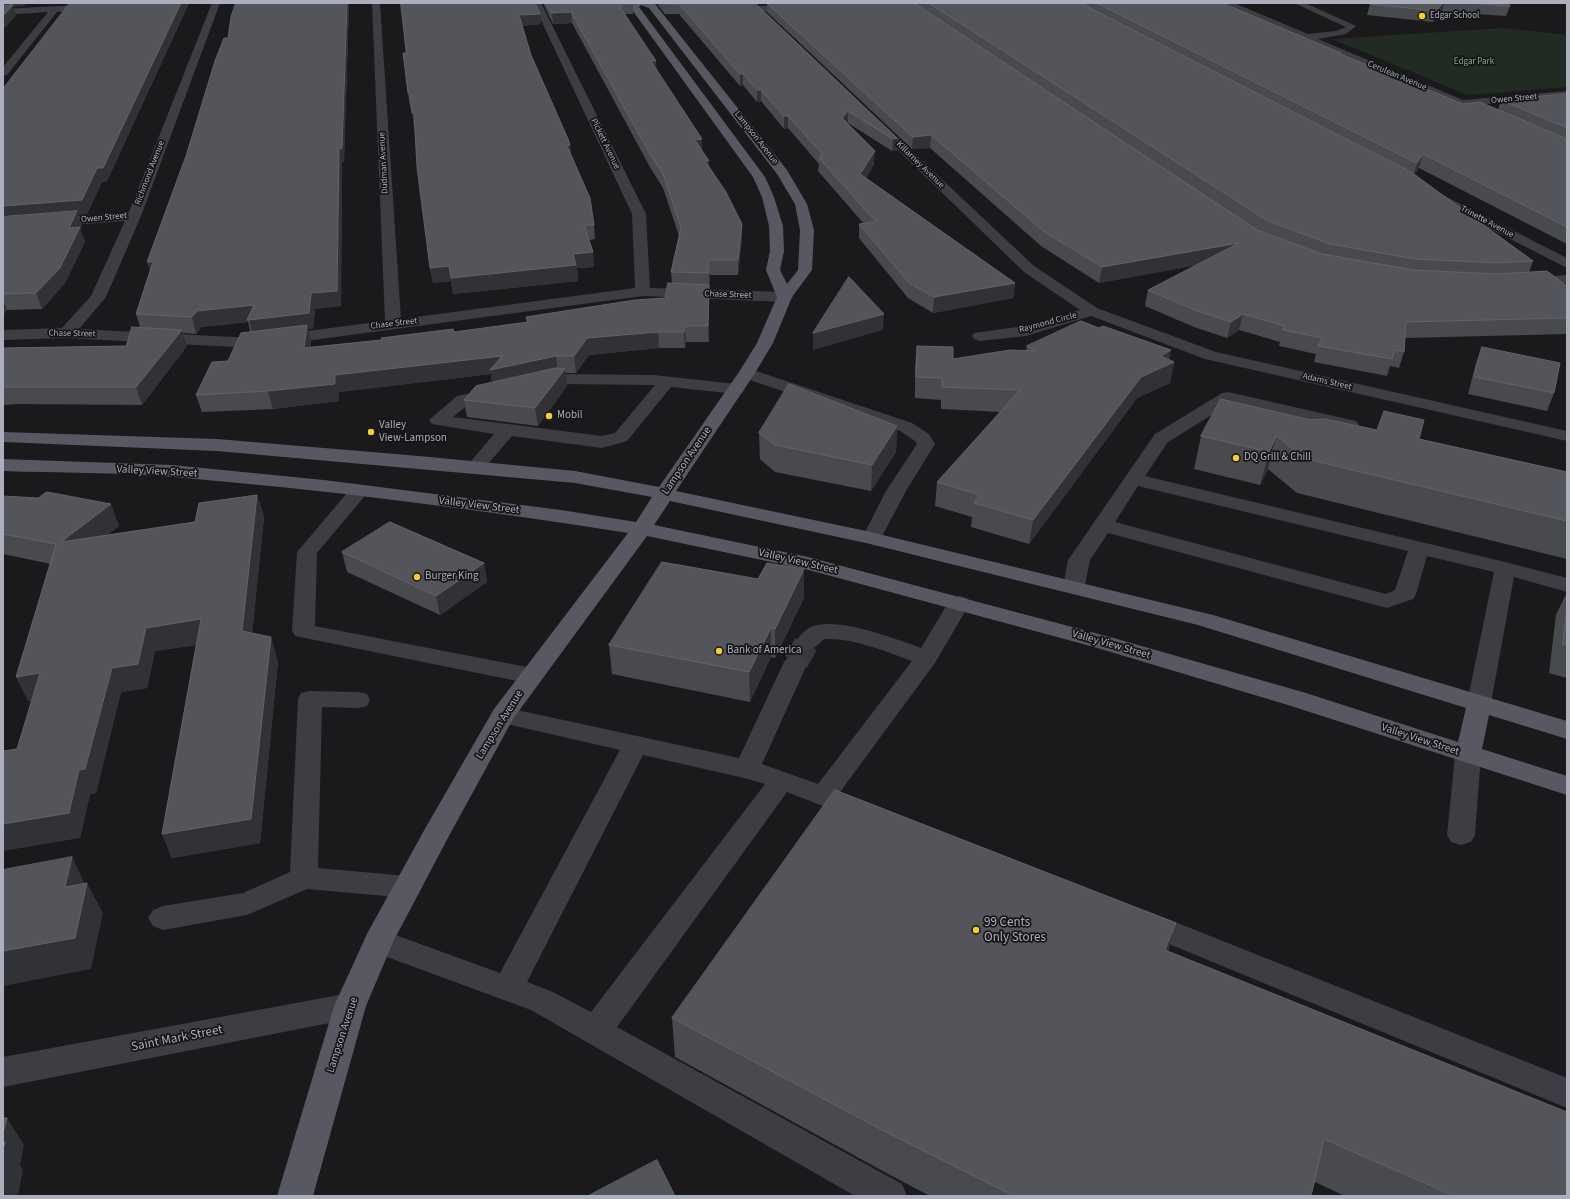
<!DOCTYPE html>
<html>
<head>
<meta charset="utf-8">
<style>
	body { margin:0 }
	#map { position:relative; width:1570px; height:1199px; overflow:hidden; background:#1a1a1c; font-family:"Source Sans 3",sans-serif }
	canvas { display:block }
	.frame { position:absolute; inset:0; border:4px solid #acafbc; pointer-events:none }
</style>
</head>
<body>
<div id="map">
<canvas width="1570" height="1199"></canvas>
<div class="frame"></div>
</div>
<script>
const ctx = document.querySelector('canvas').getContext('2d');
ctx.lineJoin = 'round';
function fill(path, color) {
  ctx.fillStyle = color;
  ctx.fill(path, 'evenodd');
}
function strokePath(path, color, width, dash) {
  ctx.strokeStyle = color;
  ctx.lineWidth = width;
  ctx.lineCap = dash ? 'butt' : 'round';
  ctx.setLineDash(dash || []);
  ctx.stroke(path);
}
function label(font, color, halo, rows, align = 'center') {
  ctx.font = font + ' "Source Sans 3",sans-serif';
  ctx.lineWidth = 3.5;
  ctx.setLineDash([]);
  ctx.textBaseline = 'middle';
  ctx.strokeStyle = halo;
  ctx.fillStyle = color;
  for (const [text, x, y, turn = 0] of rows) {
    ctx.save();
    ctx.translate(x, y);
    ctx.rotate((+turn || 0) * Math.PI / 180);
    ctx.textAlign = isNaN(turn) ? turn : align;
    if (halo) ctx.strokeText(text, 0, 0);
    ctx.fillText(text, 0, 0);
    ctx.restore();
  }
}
const green = new Path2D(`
	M1503,28L1567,35V87L1468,95L1332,39Z`);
const minorTunnel = new Path2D(`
	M796,662L806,644`);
const minor = new Path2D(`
	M212,3H220L141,216L106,297L79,329L253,338L385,321L372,3H380L401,319L635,288L632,214L533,3H541L646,214L650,288L785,292L790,294L793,297L790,300L785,302L643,296L253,348L67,338L3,340V330L62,328L91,296L125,221L3,230V222L129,212Z
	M1223,3H1234L1308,34L1336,31L1346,27L1294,3H1305L1356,26L1346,34L1318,39L1463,100L1567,91V97L1475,105L1494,115L1489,118L1485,117Z
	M96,4L99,5V9L57,12L7,75L3,76V67L48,12L3,15V9Z
	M797,4L800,5V9L756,12L752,9L756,6Z
	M876,120L880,121L1034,266L1097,308L1216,352L1567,431V441L1205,359L1091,316L1026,336L980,341L974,339L972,336L974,333L1024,326L1080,310L1024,272L872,125L870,123L872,121Z
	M1437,192L1567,258V268L1432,199L1431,196Z
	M1567,275V283L1529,286L1524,285L1522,282L1524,279L1529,278Z
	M747,368L912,423L929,434L935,444L906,491L879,542L872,544L865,542L862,538L886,491L917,444L915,441L900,431L741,377L739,373L741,369Z
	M558,374L654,375L736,384L742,385L745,389L742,393L736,394L671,387L627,441L602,448L512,436L482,471L475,473L468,471L466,467L494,434L438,425L432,424L429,420L457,396L494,388L500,389L503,393L500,397L469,404L453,417L602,436L615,433L655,385L558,384L536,389L530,388L527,384L530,380Z
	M1228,392L1356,421L1359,425L1356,429L1350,430L1231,403L1168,442L1145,476L1505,562L1567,578V592L1514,577L1491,703L1488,709L1479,711L1470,709L1467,703L1494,572L1427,556L1416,594L1413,599L1387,608L1108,533L1090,560L1085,586L1082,591L1074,593L1066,591L1063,586L1068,560L1155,434L1222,393ZM1138,486L1408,551L1395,590L1386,594L1115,522Z
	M359,485L366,487L369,491L317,553L315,626L532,668L540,671L544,676L540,681L532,684L295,636L292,631L297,552L352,487Z
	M959,596L967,598L970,603L935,663L840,792L865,802L869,809L865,816L856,819L787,792L617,1027L902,1184L907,1196H855L531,1010L368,950L364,941L368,932L379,929L500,973L620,750L494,721L491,715L494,709L503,707L739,758L784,662L788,657L796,654L804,657L808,662L762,764L818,784L912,661C884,651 855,638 824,639C815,648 811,652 798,649L794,644C798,638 805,629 811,627C837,616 896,639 921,648L951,598ZM643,755L744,778L765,784L591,1012L553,992L527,982Z
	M310,691L358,692L367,694L370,700L367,706L358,708L322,707L318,868L408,876L418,879L422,887L418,895L408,898L307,889L247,915L163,930L153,926L148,918L153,910L163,906L243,893L290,872L298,699L301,693Z
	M1468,746L1477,749L1481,755L1475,835L1471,842L1461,845L1451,842L1447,835L1455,755L1459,749Z
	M1145,910L1567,1078V1108L1135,930L1130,922L1135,914Z
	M350,993L361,997L366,1006L361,1015L350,1019L3,1087V1057Z`);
const major = new Path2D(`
	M633,3L655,4L787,170L807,204L814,230L812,270L792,297L773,343L755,373L676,491L866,531L1213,615L1567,721V739L1489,715L1482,749L1567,776V795L1288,705L1094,647L805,569L647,536L513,719L450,834L393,942L366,1006L313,1196H277L334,1006L368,932L426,827L494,709L628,533C478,509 326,490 174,477C117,472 60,473 3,471V459L172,465L324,480L561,510L636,522L652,497L575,483L217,451L3,442V432L217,439L419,456L575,471L659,487L739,372L757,343L777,297L766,270L770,251L769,226L762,197L753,177L630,7ZM641,5L649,8L777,174L795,204L800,230L798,270L787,284L780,270L784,251L783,226L774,197L765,177L639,7ZM670,501L866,543L1198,625L1466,708L1458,742L1306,693L1110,637L808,557L654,525Z`);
const wall = new Path2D(`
	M70,3H189L107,181L102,182L87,214L78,215L82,226L80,229L85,242L65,283L42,309L7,310L3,315V89Z
	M236,3H349L344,162H342L341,306L315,309L313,329H308L311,342V347L454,332L527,323L526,317L665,298L672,283L671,272L679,236L663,188L651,169L572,23L553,24L543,3H632L633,4V14H624L656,61V70L702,139V151L709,161V166L742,224V238L738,275H710L709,288V342H686L685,348H659L589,355L576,373H565L567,386L538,426L467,417L464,400L492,383L491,374L339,392V401L273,409L202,412L196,395L228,361L250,332L248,322L201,327L196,334L183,333L187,346L142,405L19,404L3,405V348L126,346L140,327L136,314L186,156L228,38Z
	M656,3H1222L1341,54L1463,104L1498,110L1501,100L1567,94V244L1419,168L1414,174L1533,261L1529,272L1567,286V334L1405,338L1404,352L1399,368L1390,366L1387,376L1314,362L1316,354L1279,346L1280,342L1239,330L1227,338L1194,327L1145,306L1148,290L1197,265L1099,283L1041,246L930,148L912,149L767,12V4H756L897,138V151H892L848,123L847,124L874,164L866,178L1015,283L1013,298L933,313L908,298L859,238V224H864L818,171L819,164L788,128L784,129L761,101L757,102L743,85L740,86L679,14H665Z
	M1372,3H1508L1510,6L1506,16L1442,12L1433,22L1367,15L1370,4Z
	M540,14L541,24L522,26L531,55L570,145L571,154L594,225L595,239L589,240L593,252L594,267L577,268L578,281L453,294L451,281L433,283L430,268L414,125L411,105H410L408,93L406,42Z
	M917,346L953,359L1026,351L1027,346L1169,360L1174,362L1170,383L1137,398L1029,544L971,527L972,517L935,506L937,482L1001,412L941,409V400L915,398V367Z
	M1482,347L1554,393L1547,411L1468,394L1476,363Z
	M1311,420L1377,430L1419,439L1567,472V559L1297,493L1268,469L1260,485L1194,469L1201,436Z
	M897,426L896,452L871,491L775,472L760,459L759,433Z
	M257,495L264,517L252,633L278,661L260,843L172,858L162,834L196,645L155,651L147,688L121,692L96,793L90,794L80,838L17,749L32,700L28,701L51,564L3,554V496L119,526L107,535L195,522Z
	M342,552L484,563L487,582L440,615L347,572Z
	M804,569V598L775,658L771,657L750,702L612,674L609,645L758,579Z
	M1567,592V678L1549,673L1556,615Z
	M1176,923L1168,951L1567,1196H1345L1315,1182L1311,1196H930L879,1169L675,1057L672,1018Z`);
const shadedWall = new Path2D(`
	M3,3H27L24,6L13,7L16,16L3,30Z
	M181,3H189L107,181L102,182L87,214L78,215L82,226L80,229L85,242L65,283L42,309L36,293L3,221V206L97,168Z
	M347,3H349L344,162H342L341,306L315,309L313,329H308L311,342L309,365L253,336L249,320H247L248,322L201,327L196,334L192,317L197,311L311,293L339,149Z
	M1443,3H1444L1442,12L1433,22L1436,11Z
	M571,12L572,23L553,24L552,13Z
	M540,14L541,24L520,26L519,15Z
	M651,61H656L657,72Z
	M740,74H743V85L740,86Z
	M757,90H761V101L757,102Z
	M408,93H409L411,105H410Z
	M848,111V123L841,131L842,118Z
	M412,113H414L416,125H414Z
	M784,116H788V128L784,129Z
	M931,135L930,148L912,149L913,137Z
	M897,138V151H892L893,139Z
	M702,139V152L695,140Z
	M570,145L571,158L567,146Z
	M875,151L874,164L860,187V174Z
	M1423,154L1419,168L1413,177L1417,163Z
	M705,161H709V174Z
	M742,224V238L738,275V260Z
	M1239,243L1235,258L1099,283L1102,267Z
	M593,252L594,267L577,268L578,281L453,294L451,281L433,283L430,268Z
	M709,260L710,275L709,288Z
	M147,262H153L152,278Z
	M1015,283L1013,298L933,313L934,297Z
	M709,285V342L708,326Z
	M3,300L7,310L3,315Z
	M884,314L883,330L813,350V333Z
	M1243,314L1239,330L1227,338L1231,322Z
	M685,326L686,342L685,348L684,332Z
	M182,330L187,346L142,405L136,387Z
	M658,332L659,348L589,355L576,373L574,356L587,338Z
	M1171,350L1169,364L1174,362L1170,383L1137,398L1029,544L1033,520L1141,377L1161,356Z
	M502,356H556L558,373L493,387L491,374L339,392V401L273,409L268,391L335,375Z
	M565,369L567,386L538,426L535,408Z
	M897,426L896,452L871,491L872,465Z
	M1276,436L1268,469L1260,485L1269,452Z
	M257,495L264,517L250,654L242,631Z
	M111,504L119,526L70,565L61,542Z
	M484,563L487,582L440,615L436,596Z
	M804,569V598L775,658V629Z
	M201,619L209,643L155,651L147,688L121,692L96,793L90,794L80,838L3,851V824L79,770L112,668L146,628Z
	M771,628V657L750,702L749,672Z
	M271,637L278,661L260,843L172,858L162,834Z
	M40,673L51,697L28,701L16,677Z
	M72,857L86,886L87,883L103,913L91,969L3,986V951L65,887Z
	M1176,923L1164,963L1165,950Z
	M7,1118L24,1145L20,1165L23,1170L18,1196H3V1133Z`);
const building = new Path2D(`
	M70,3H181L103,168H97L82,200L3,206V89Z
	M236,3H347L342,148L339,149L337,291L311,293L309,313L249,320H247L254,305L197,311L192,317L136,314L153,262H147L186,156L215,61L224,38H228L231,17Z
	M401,3H535L540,14L519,15L531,55L568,139L570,145L567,146L590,198L594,225H584L593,252L573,254L576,265L451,278L449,266L430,268L417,167L414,113H412L409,93H408L403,53H406Z
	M547,3H632L633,4H618L656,61H651L702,139L695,140L709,161H705L726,192L742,224L738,260H709V273L671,272L681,228L663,174L651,156L571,12L552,13Z
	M664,3H755L897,138L893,139L848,111L842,118L875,151L860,174L1015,283L934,297L909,283L859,224L876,222L819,158L822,154L788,116H784L761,90H757L743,74H740L679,4H664Z
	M767,3H914L1257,230L1322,254L1414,270L1496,274L1547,271L1567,286V318L1406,322L1404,352L1395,350L1392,359L1318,346L1322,338L1283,330L1284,326L1243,314L1231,322L1197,311L1148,290L1239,243L1102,267L1043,231L931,135L913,137Z
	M929,3H1080L1411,172L1533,261L1496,263L1415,259L1330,244L1268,221Z
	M1097,3H1222L1341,53H1338L1463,104L1480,102L1567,139V227L1423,154L1417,163Z
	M1372,3H1443L1436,11L1370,4Z
	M1471,3H1508L1510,6Z
	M13,5L3,16V6Z
	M1567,94V128L1501,100Z
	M77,211L69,228L80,227L60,268L36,293L3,294V217Z
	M849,277L884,314L813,333Z
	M668,283L709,285L708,326H685L684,332H658L587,338L574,356H556L490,370L502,356L335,375V384L268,391L196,395L212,362L228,361L241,333L307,325L304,348L382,340L381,338L453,329L454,332L528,322L526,317L635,300L665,298Z
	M1081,321L1099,328L1103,326L1171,350L1161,356L1174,362L1141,377L1033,520L974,503L980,495L937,482L1020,390L942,387V378L916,377L917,346L953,347V359L1010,350L1035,351L1027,346Z
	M132,327L182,330L136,387H3V348L126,346Z
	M1482,347L1560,363L1554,393L1474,377Z
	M556,368L565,369L535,408L464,400L476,386Z
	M789,384L897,426L872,465L775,445L759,433Z
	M1221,399L1311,420L1325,419L1377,430L1384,411L1424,420L1419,439L1567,472V521L1306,459L1276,436L1269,452L1201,436Z
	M47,492L111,504L61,542L195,522L199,503L257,495L242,631L271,637L251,819L162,834L201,619L146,628L138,664L112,668L85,769L79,770L69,813L3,824V751L17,749L40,673L16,677L56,544L3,534V496L38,498Z
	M390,522L484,563L436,596L342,552Z
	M662,562L758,579L767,563L804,569L775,629L771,628L749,672L609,645Z
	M1567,608V645L1563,644Z
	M835,790L1176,923L1165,950L1567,1112V1196H1454L1324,1139L1311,1196H1014L882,1130L672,1018Z
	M72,857L65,887L87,883L75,938L3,951V870Z
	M3,1118H7L3,1133Z
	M5,1142L3,1150V1143Z
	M657,1160L675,1196H588Z`);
const markers = [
	[1422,16,4,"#f9cc35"],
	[549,416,4,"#f9cc35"],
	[371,432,4,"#f9cc35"],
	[1236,458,4,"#f9cc35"],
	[417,577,4,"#f9cc35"],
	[719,651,4,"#f9cc35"],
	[976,930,4,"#f9cc35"]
];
const farPoinames = [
	["Edgar School",1430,16]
];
const farParknames = [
	["Edgar Park",1474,62]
];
const farStreetnames = [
	["Cerulean Avenue",1397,76,23],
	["Owen Street",1514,99,-5],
	["Lampson Avenue",756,138,52],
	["Pickett Avenue",605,144,64],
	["Dudman Avenue",384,163,-93],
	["Killarney Avenue",920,165,44],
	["Richmond Avenue",150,173,-69],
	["Owen Street",104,218,-5],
	["Trinette Avenue",1487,222,28],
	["Chase Street",728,295,2],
	["Raymond Circle",1048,323,-15],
	["Chase Street",394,324,-7],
	["Chase Street",72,334,1],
	["Adams Street",1327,382,13]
];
const poiNames = [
	["Mobil",557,416],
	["Valley",379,426],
	["View-Lampson",379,439],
	["DQ Grill & Chill",1244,458],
	["Burger King",425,577],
	["Bank of America",727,651]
];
const streetNames = [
	["Lampson Avenue",687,461,-56],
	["Valley View Street",157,472,3],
	["Valley View Street",479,506,7],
	["Valley View Street",798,562,13],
	["Valley View Street",1111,645,16],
	["Lampson Avenue",500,725,-58],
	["Valley View Street",1420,740,18],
	["Lampson Avenue",343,1035,-72]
];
const nearPoinames = [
	["99 Cents",984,923],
	["Only Stores",984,938]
];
const nearStreetnames = [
	["Saint Mark Street",177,1039,-11]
];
fill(green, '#212b23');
strokePath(minorTunnel, '#37383c', 25, [25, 12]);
fill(minor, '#3d3d43');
fill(major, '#575861');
fill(wall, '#484a4e');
fill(shadedWall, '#313235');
fill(building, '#53555a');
strokePath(building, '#616369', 1);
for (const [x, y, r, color] of markers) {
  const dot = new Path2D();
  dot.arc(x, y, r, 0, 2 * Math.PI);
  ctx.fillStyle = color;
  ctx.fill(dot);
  strokePath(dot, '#151517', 1.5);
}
label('9px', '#acafbc', '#151517', farPoinames, 'left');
label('9px', '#83a889', '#151517', farParknames);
label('9px', '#acafbc', '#151517', farStreetnames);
label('11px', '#acafbc', '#151517', poiNames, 'left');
label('11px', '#acafbc', '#151517', streetNames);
label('13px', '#acafbc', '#151517', nearPoinames, 'left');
label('13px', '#acafbc', '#151517', nearStreetnames);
</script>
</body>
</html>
